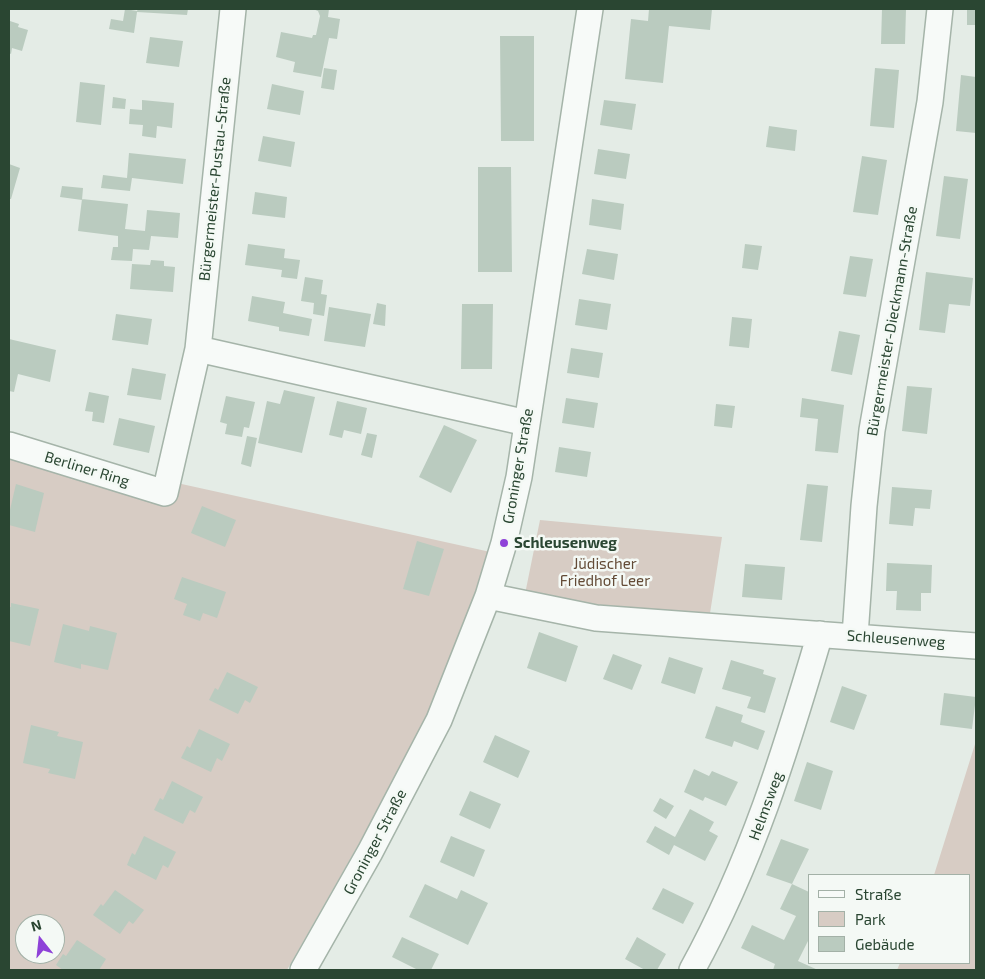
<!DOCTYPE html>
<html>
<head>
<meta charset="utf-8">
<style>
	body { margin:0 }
	#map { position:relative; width:985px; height:979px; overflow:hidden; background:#e4ece6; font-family:"Exo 2",sans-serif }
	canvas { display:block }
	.frame { position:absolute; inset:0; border:10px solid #2a4632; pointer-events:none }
	.legend { position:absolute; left:808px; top:874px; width:162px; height:90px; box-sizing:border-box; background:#f4f9f5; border:1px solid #a3b1a7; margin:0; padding:6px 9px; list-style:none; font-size:15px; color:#2a4632 }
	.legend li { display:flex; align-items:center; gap:10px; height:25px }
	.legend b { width:25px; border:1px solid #a3b1a7 }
	.north { position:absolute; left:15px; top:914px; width:50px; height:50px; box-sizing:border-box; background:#f4f9f5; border:1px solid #a3b1a7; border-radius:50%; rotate:344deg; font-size:14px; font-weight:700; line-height:20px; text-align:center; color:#2a4632 }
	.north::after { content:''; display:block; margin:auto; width:18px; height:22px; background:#8e42d8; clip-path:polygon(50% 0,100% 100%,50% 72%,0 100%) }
</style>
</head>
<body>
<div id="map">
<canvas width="985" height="979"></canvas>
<div class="frame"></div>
<ul class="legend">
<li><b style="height:6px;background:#f7faf8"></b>Straße</li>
<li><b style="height:14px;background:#d7ccc4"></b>Park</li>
<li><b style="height:14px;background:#bacbbf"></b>Gebäude</li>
</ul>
<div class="north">N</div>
</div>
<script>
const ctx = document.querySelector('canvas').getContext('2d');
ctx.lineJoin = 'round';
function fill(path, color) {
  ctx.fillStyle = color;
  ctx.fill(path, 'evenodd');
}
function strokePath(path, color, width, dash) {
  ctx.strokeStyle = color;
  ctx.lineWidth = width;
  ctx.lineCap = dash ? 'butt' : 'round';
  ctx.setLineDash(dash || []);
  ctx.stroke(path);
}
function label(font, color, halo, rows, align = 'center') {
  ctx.font = font + ' "Exo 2",sans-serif';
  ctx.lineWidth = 5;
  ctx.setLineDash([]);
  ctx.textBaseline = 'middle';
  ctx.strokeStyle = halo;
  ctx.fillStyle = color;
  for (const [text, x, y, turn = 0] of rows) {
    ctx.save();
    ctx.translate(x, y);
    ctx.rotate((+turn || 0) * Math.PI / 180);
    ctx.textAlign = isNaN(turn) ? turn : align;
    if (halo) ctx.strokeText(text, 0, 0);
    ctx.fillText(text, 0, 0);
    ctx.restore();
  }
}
const green = new Path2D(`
	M9,452L177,483L495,553L431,717L287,970H9ZM25,924H55V954H25Z
	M540,520L722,537L708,626L524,599Z
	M976,741V970H897L900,963H969V875H934Z`);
const building = new Path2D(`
	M125,9L137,11L138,9H188L187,15L137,12L134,33L109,29L111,19L123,21Z
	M313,9H329L328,17L340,19L337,39L329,38L321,77L293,72L295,62L276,57L281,32L312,38L313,35H316L320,16L318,11Z
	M649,9H712L710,30L669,26L663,83L625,79L631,19L648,21Z
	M882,9H906L905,44H881Z
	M967,9H976V25H967Z
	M10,21L19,24L18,27L28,30L22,51L12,48L11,54L9,53Z
	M500,36H534V141H501Z
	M150,37L183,41L179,67L146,63Z
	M324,68L337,70L334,90L321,88Z
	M875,68L899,70L894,128L870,126Z
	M961,75L976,77V133L956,131Z
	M80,82L105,85L101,125L76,122Z
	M272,84L304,91L300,115L267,109Z
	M113,97L126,99L125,109L112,108Z
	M142,100L174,103L172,128L157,126L156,138L142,136L143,125L129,124L130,109L142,110Z
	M604,100L636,104L632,130L600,125Z
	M769,126L797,130L795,151L766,147Z
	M263,136L295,142L291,167L258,161Z
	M598,149L630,154L626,179L594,174Z
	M129,153L186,159L183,184L132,178L130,191L101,188L103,175L127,178Z
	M862,156L887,160L878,215L853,212Z
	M9,164L20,168L11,199H9Z
	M478,167H511L512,272H478Z
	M944,176L968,179L960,239L936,236Z
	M62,186L83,188L82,200L60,197Z
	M255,192L287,197L285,218L252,214Z
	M82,199L128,204L125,229L145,231L147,210L180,213L178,238L151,236L149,250L133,249L132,261L111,260L113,247H118V236L78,231Z
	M592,199L624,204L621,230L589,225Z
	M248,244L285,249L284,258L300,260L297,279L281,277L282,270L245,265Z
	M745,244L762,246L758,270L742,268Z
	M587,249L618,254L614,280L582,274Z
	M850,256L873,259L866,297L843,294Z
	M151,260L164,261V266L175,267L173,292L130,289L132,264L150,265Z
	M926,272L973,278L970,306L949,304L945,333L919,330Z
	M305,277L323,280L321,294L327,295L324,316L313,314L314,303L301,301Z
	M252,296L285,302L283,313L312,319L309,336L279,331V327L248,321Z
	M579,299L611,304L607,330L575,325Z
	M377,303L386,305L385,326L373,324Z
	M462,304H493L492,369H461Z
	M329,307L371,314L365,347L324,341Z
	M116,314L152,319L148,345L112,340Z
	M732,317L752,319L749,348L729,346Z
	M839,331L860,335L852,375L831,371Z
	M9,339L56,350L50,382L18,374L14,392L9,391Z
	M571,348L603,353L599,378L567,373Z
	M132,368L166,374L161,400L127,395Z
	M907,386L932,388L927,434L902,431Z
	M284,390L315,397L302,453L258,443L267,401L280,404Z
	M89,392L109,396L104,423L92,421L93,412L85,411Z
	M226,396L255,402L249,428L244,427L242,437L225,434L227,424L220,422Z
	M566,398L598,403L594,428L562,423Z
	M802,398L844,405L838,453L815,451L818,419L800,417Z
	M337,401L367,408L361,434L344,430L342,438L329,435Z
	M716,404L735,406L732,428L714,426Z
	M119,418L155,426L149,453L113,445Z
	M444,425L477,440L451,493L419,477Z
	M367,433L377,435L372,458L361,455Z
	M247,436L257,438L251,467L241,464Z
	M559,447L591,452L587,477L555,472Z
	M16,484L44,493L35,532L9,525V514Z
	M807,484L828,486L822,542L800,540Z
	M892,487L932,490L930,509L915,508L913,526L889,524Z
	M202,506L236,520L225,547L191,533Z
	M417,541L444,549L429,596L403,589Z
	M887,563L932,565L931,593H921V611L896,610L897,591H886Z
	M745,564L785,567L782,600L742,597Z
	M182,577L226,592L217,618L203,613L200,621L183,615L187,604L174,599Z
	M11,603L39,609L30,646L9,641V607H11Z
	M63,624L89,631L90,626L117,633L108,670L81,664V669L54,662Z
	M539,632L578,646L566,682L527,668Z
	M613,654L642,665L632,690L603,679Z
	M669,657L703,668L695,694L661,683Z
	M731,660L764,670L763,674L776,678L765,713L747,708L751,697L722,689Z
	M227,672L258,687L250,703L245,700L238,714L209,700L215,688L218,690Z
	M842,686L867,695L854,730L830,722Z
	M944,693L976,697L972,729L940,725Z
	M716,706L743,715L741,722L765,731L758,750L734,741L732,747L705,738Z
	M31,725L59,732L57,736L83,742L75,779L48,773L50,769L23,763Z
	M199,729L230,744L222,761L217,758L211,772L181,758L187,746L190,748Z
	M495,735L530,751L518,778L483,762Z
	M807,762L833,771L821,810L794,801Z
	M694,769L709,776L712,771L738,782L726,806L705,797L703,801L684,792Z
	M172,781L203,797L195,813L190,810L183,824L154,810L160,798L163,800Z
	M470,791L501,804L490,829L459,815Z
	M660,798L674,806L666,819L653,811Z
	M690,809L714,822L709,831L718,836L705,861L674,845L669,855L646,842L655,826L675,837Z
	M144,836L176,852L168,868L163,865L156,880L127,865L132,853L135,855Z
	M451,836L485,850L474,877L440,862Z
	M781,839L809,849L792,884L766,875Z
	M425,884L457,899L461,890L488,903L468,945L409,917Z
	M792,884L809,892V939L798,961L818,970H773L775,964L741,948L752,925L784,940L796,916L780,909Z
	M663,888L694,903L683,924L652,909Z
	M115,890L144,910L133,924L129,921L120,934L93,915L101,904L103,906Z
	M402,937L439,954L431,970H418L392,957Z
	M637,937L666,954L657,970H645L625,959Z
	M77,940L106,959L99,970H63L56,965L63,954L66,956Z`);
const minor = new Path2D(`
	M198,349L527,423
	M9,445L165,493L198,349L233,9
	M488,596L596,618L976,646
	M855,636L864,506L872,430L930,102L940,9
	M303,970L370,852L439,720L488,596L504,543L519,477L590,9
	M692,970C752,861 785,753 820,634`);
const markers = [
	[504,543,5,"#8e42d8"]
];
const streetNames = [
	["Bürgermeister-Pustau-Straße",215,179,-84],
	["Bürgermeister-Dieckmann-Straße",892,321,-80],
	["Groninger Straße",518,466,-80],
	["Berliner Ring",87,469,17],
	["Schleusenweg",896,639,4],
	["Helmsweg",766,806,-70],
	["Groninger Straße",375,842,-62]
];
const poiNames = [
	["Schleusenweg",514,543]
];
const parkNames = [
	["Jüdischer",605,564],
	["Friedhof Leer",605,581]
];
fill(green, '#d7ccc4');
fill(building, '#bacbbf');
strokePath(minor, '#a5b4a9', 28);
strokePath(minor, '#f7faf8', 25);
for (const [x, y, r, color] of markers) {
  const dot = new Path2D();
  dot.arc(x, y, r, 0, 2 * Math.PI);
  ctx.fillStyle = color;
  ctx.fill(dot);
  strokePath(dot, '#f4f9f5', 2);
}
label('15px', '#2a4632', '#f4f9f5', streetNames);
label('bold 15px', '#2a4632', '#f4f9f5', poiNames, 'left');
label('15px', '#634b36', '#f4f9f5', parkNames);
</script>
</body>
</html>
